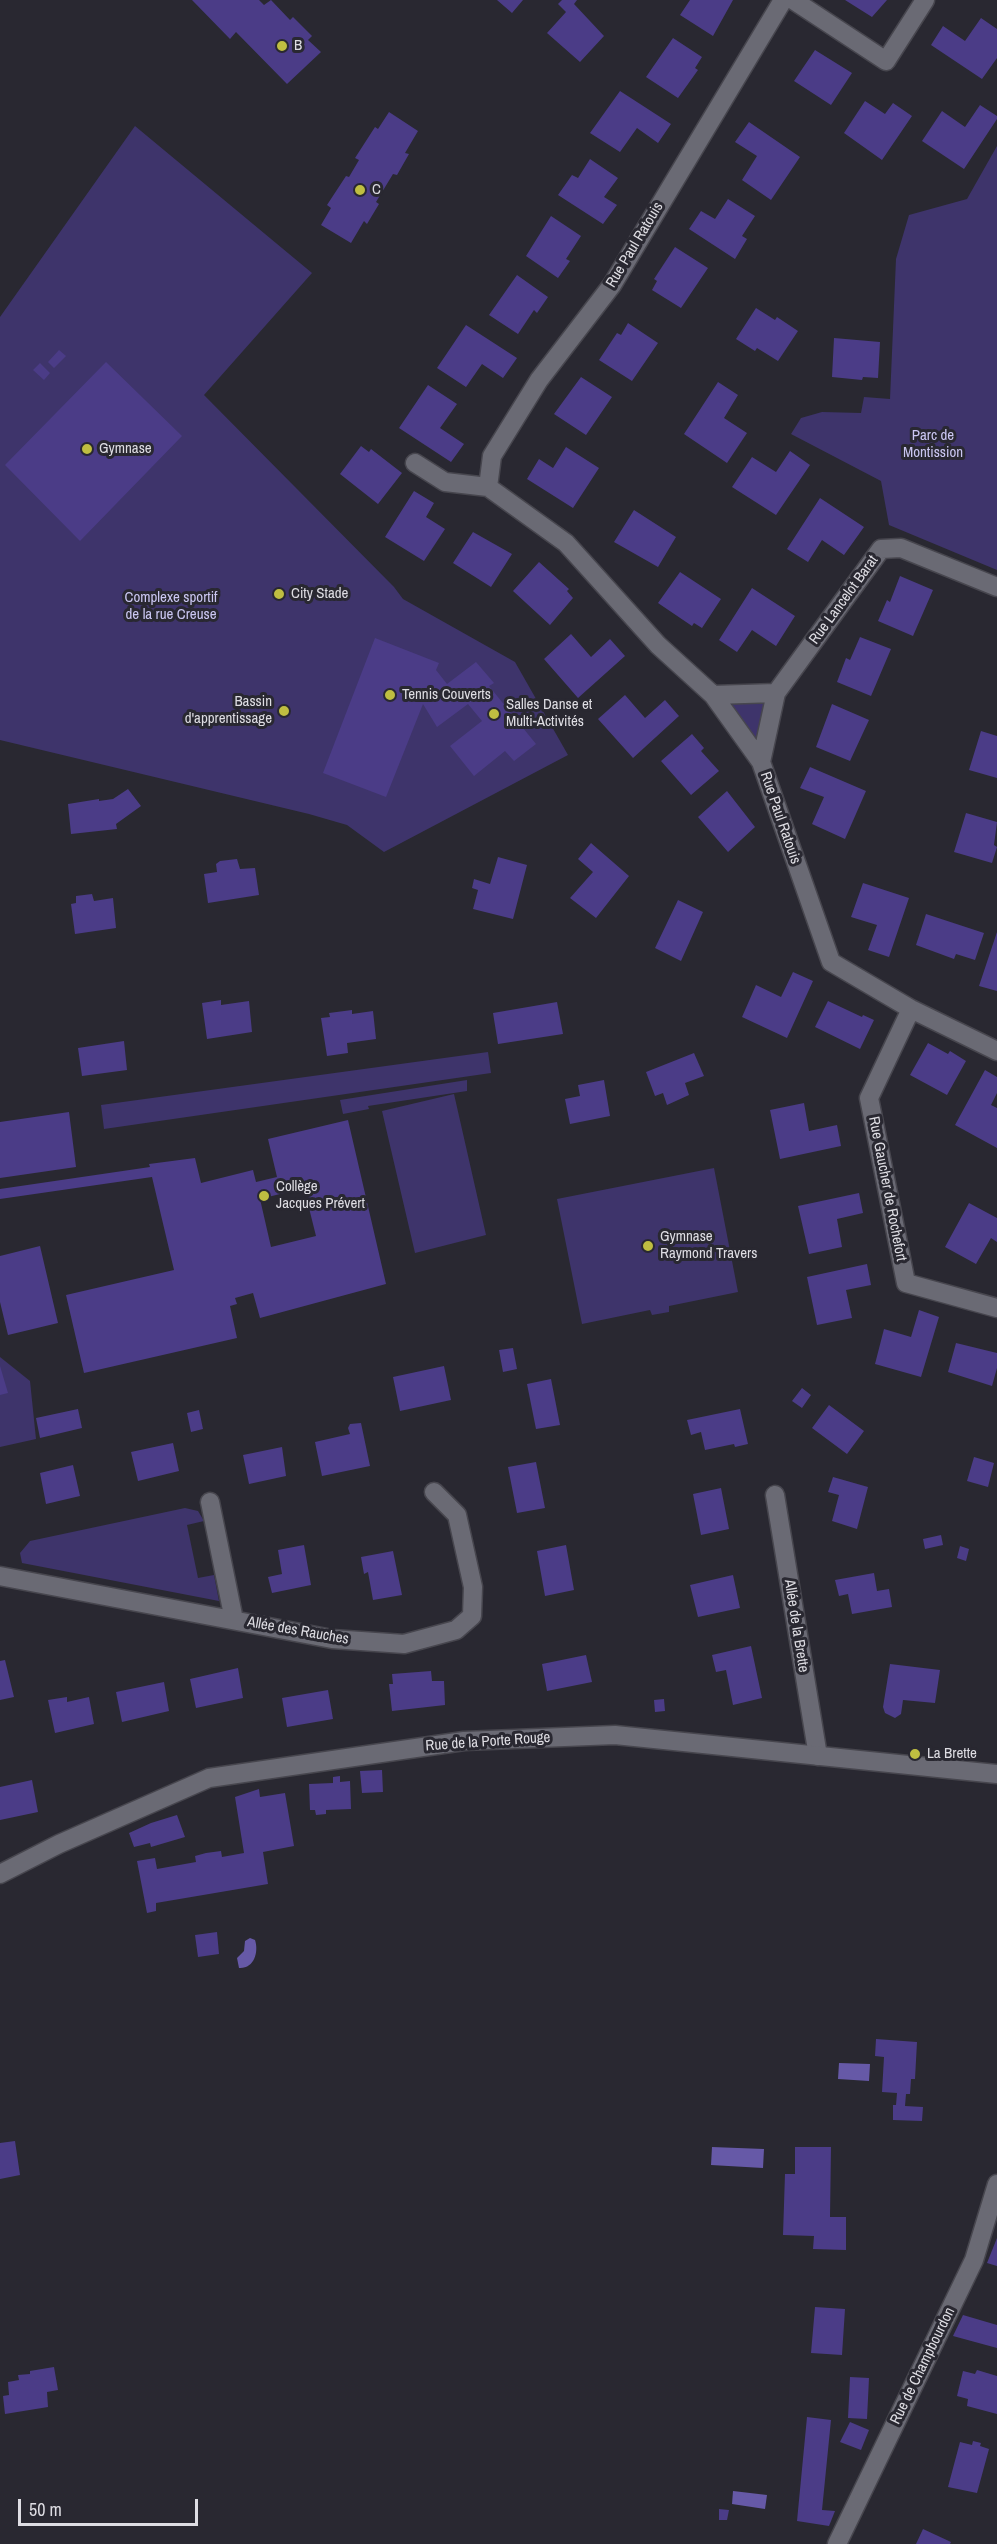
<!DOCTYPE html>
<html>
<head>
<meta charset="utf-8">
<style>
	body { margin:0 }
	#map { position:relative; width:997px; height:2544px; overflow:hidden; background:#292831; font-family:"Archivo Narrow",sans-serif }
	canvas { display:block }
	.scale { position:absolute; left:18px; top:2499px; width:180px; height:27px; box-sizing:border-box; border:3px solid #dedde3; border-top:0; padding-left:8px; font-size:18px; line-height:21px; white-space:nowrap; color:#dedde3; -webkit-text-stroke:4px #292831; paint-order:stroke }
</style>
</head>
<body>
<div id="map">
<canvas width="997" height="2544"></canvas>
<div class="scale">50 m</div>
</div>
<script>
const ctx = document.querySelector('canvas').getContext('2d');
ctx.lineJoin = 'round';
function fill(path, color) {
  ctx.fillStyle = color;
  ctx.fill(path, 'evenodd');
}
function strokePath(path, color, width, dash) {
  ctx.strokeStyle = color;
  ctx.lineWidth = width;
  ctx.lineCap = dash ? 'butt' : 'round';
  ctx.setLineDash(dash || []);
  ctx.stroke(path);
}
function label(font, color, halo, rows, align = 'center') {
  ctx.font = font + ' "Archivo Narrow",sans-serif';
  ctx.lineWidth = 6;
  ctx.setLineDash([]);
  ctx.textBaseline = 'middle';
  ctx.strokeStyle = halo;
  ctx.fillStyle = color;
  for (const [text, x, y, turn = 0] of rows) {
    ctx.save();
    ctx.translate(x, y);
    ctx.rotate((+turn || 0) * Math.PI / 180);
    ctx.textAlign = isNaN(turn) ? turn : align;
    if (halo) ctx.strokeText(text, 0, 0);
    ctx.fillText(text, 0, 0);
    ctx.restore();
  }
}
const green = new Path2D(`
	M135,126L312,273L204,395L394,587L403,599L515,662L568,755L384,852L347,825L309,814L0,740V317Z
	M997,146V570L889,525L881,481L791,434L801,418L822,412L861,413L864,397L890,399L896,259L909,215L967,199Z
	M776,693L761,762L713,695Z
	M488,1052L491,1073L104,1129L101,1105Z
	M467,1080V1091L368,1106L369,1109L343,1114L340,1100Z
	M454,1094L486,1235L415,1253L382,1111Z
	M714,1168L738,1292L669,1306V1312L652,1315L650,1310L582,1324L557,1199Z
	M0,1357L30,1381L36,1439L0,1447Z
	M185,1508L198,1511L204,1521L187,1525L198,1578L214,1575L219,1601L22,1563L20,1553L30,1541Z`);
const water = new Path2D(`
	M250,1938L255,1940C259,1952 254,1969 239,1968L237,1958L244,1951L245,1941Z
	M839,2063L870,2064L869,2081L838,2079Z
	M712,2147L764,2149L763,2168L711,2165Z
	M733,2491L767,2495L765,2509L732,2504Z`);
const building = new Path2D(`
	M192,0H259L264,5L271,0L290,20L293,17L312,36L308,40L321,52L287,84L236,32L230,39Z
	M497,0H523L512,13Z
	M562,0H577L574,4L604,36L580,62L547,33L566,12L558,4Z
	M690,0H733L713,36L680,15Z
	M845,0H887L872,17Z
	M981,18L997,29V58L982,79L931,45L943,26L965,41Z
	M673,38L702,57L695,68L698,70L678,98L646,77Z
	M815,50L852,73L831,105L794,81Z
	M620,91L671,124L658,143L637,128L620,152L590,133Z
	M865,101L885,114L893,103L912,116L882,160L844,133Z
	M980,105L997,116V119L964,169L922,141L942,111L965,127Z
	M389,112L418,131L405,153L409,154L397,175L393,174L376,202L379,204L367,224L364,221L351,243L321,225L331,208L327,205L346,176L349,177L359,160L355,158L375,127L378,129Z
	M749,122L800,157L771,200L742,180L757,156L735,142Z
	M590,159L618,178L604,197L617,205L603,224L558,195L572,175L578,178Z
	M728,199L755,216L742,236L747,239L735,259L689,229L701,211L715,219Z
	M551,216L581,236L566,259L570,261L558,278L526,256Z
	M675,247L708,268L681,308L652,290L657,281L654,279Z
	M517,275L548,297L537,313L534,310L518,334L489,315Z
	M756,308L775,320L777,317L798,331L778,361L757,348L755,351L736,339Z
	M628,323L658,343L632,381L599,360L617,333L621,335Z
	M466,325L517,358L503,378L482,364L466,387L437,368Z
	M834,338L880,342L878,378L863,377L862,380L832,377Z
	M59,350L66,356L54,368L48,362Z
	M106,362L182,436L80,541L5,465Z
	M40,363L50,373L44,380L33,370Z
	M581,377L612,397L586,435L554,414Z
	M718,382L738,395L724,418L747,433L727,463L684,434Z
	M428,385L457,404L440,428L464,444L451,462L399,428Z
	M361,446L369,452L371,449L402,473L378,504L340,474Z
	M566,447L599,468L573,508L527,479L539,459L553,468Z
	M790,451L810,465L776,515L732,487L752,457L776,472Z
	M414,491L434,503L426,517L445,529L424,561L385,537Z
	M820,498L864,527L844,555L822,540L808,562L787,549Z
	M634,510L676,537L658,567L614,542Z
	M473,532L512,554L491,587L453,563Z
	M539,562L569,589L567,591L573,598L550,625L513,591Z
	M680,572L721,599L702,628L694,623L692,626L658,603Z
	M900,576L933,590L913,636L878,621L887,600L890,602Z
	M752,588L795,616L776,646L752,630L737,652L719,640Z
	M571,634L591,657L610,639L625,656L578,698L544,659Z
	M860,637L891,649L871,696L837,682L846,658L850,660Z
	M375,638L439,663L436,670L447,684L476,662L494,683L489,686L536,744L514,761L505,751L474,776L450,746L482,721L468,704L437,727L423,704L386,797L323,773Z
	M625,695L645,718L665,700L679,716L633,758L598,719Z
	M832,704L869,720L850,761L816,747Z
	M981,731L997,736V778L969,770Z
	M692,734L704,748L701,751L719,771L691,795L661,761Z
	M810,767L866,791L845,839L812,824L824,797L800,788Z
	M128,789L141,806L116,824L117,829L71,834L68,804L99,799V801L113,799Z
	M727,791L755,827L728,852L698,817Z
	M966,813L997,822L994,845L997,847L992,863L954,852Z
	M591,843L629,876L596,918L570,898L593,872L578,859Z
	M498,857L527,865L513,919L473,909L478,890L472,888L474,879L490,884Z
	M237,859L240,869L255,868L259,895L208,903L204,874L217,872L216,864L220,861Z
	M863,883L909,898L889,957L868,950L877,925L851,917Z
	M92,894L94,901L113,898L116,928L75,934L71,904L76,903V896Z
	M678,900L703,912L681,961L655,948Z
	M926,914L984,933L975,960L956,954L954,959L916,945Z
	M997,932V991L979,986Z
	M793,972L813,981L787,1038L742,1017L756,985L781,997Z
	M221,1000V1005L249,1001L252,1032L207,1039L202,1003Z
	M828,1001L862,1017L863,1015L874,1020L860,1049L815,1027Z
	M557,1002L563,1034L498,1044L493,1013Z
	M352,1010V1014L373,1011L376,1039L347,1043L348,1053L327,1056L321,1018L330,1017L329,1013Z
	M124,1041L127,1070L82,1076L78,1048Z
	M928,1043L948,1054L950,1051L966,1061L947,1095L910,1075Z
	M694,1053L704,1076L685,1083L689,1095L667,1105L663,1093L655,1096L646,1072Z
	M985,1070L997,1077V1093L991,1105L997,1108V1148L955,1125Z
	M604,1080L610,1116L570,1124L565,1099L580,1096L578,1085Z
	M804,1103L809,1131L837,1125L841,1146L780,1159L770,1110Z
	M69,1112L76,1167L0,1178V1122Z
	M348,1120L386,1284L260,1318L253,1293L235,1298L237,1304L230,1306L237,1338L84,1373L66,1295L174,1270L152,1177L0,1199V1189L150,1167L149,1164L195,1158L201,1183L253,1170L256,1182L277,1177L268,1139ZM304,1188L316,1236L271,1247L260,1199Z
	M859,1193L863,1213L837,1219L842,1247L809,1254L798,1206Z
	M969,1203L997,1218V1242L991,1238L976,1264L945,1247Z
	M40,1246L58,1323L8,1335L0,1302V1256Z
	M867,1264L871,1285L846,1290L852,1318L817,1325L807,1277Z
	M919,1310L939,1317L921,1377L875,1364L884,1329L911,1337Z
	M956,1343L997,1353V1368L992,1386L948,1372Z
	M513,1348L517,1369L503,1372L499,1350Z
	M0,1366L8,1393L0,1395Z
	M444,1366L451,1400L400,1411L393,1377Z
	M551,1379L560,1425L536,1429L527,1384Z
	M802,1388L811,1395L802,1408L792,1401Z
	M829,1405L864,1431L847,1454L812,1428Z
	M78,1409L82,1428L40,1438L36,1418Z
	M740,1409L748,1444L735,1447L734,1444L705,1450L701,1432L691,1435L687,1420Z
	M199,1410L203,1429L191,1432L187,1413Z
	M361,1423L370,1466L322,1476L315,1442L350,1434L348,1428L350,1424Z
	M173,1443L179,1471L138,1481L131,1452Z
	M282,1447L286,1476L249,1484L243,1455Z
	M974,1457L994,1463L988,1487L967,1481Z
	M536,1462L545,1508L517,1513L508,1467Z
	M73,1465L80,1496L46,1504L40,1473Z
	M833,1477L868,1487L857,1529L832,1521L839,1495L828,1492Z
	M721,1488L729,1529L701,1535L693,1494Z
	M941,1535L943,1545L925,1549L923,1539Z
	M304,1545L311,1585L272,1593L268,1577L282,1574L278,1550Z
	M566,1545L574,1590L545,1596L537,1551Z
	M960,1546L969,1549L966,1561L957,1558Z
	M393,1551L402,1595L373,1600L368,1572L364,1574L361,1557Z
	M874,1573L877,1591L889,1589L892,1607L852,1614L848,1594L839,1596L835,1580Z
	M733,1575L740,1608L698,1617L690,1585Z
	M751,1646L762,1698L733,1705L726,1670L716,1672L712,1655Z
	M586,1655L592,1682L547,1691L542,1664Z
	M5,1660L14,1697L0,1700V1661Z
	M890,1664L940,1670L935,1703L903,1700L901,1714L895,1718L885,1713L883,1707Z
	M238,1668L243,1698L196,1708L190,1679Z
	M431,1671L432,1681H444L445,1705L392,1711L389,1684H393L392,1674Z
	M164,1682L169,1711L122,1722L116,1692Z
	M328,1690L333,1719L287,1727L282,1698Z
	M67,1697V1702L89,1697L94,1724L55,1733L48,1700Z
	M664,1699L665,1711L655,1712L654,1700Z
	M382,1770L383,1792L362,1793L360,1771Z
	M340,1776V1782L350,1781L351,1809L326,1810V1814L316,1815L315,1810H310L309,1784L333,1783V1777Z
	M32,1780L38,1812L0,1820V1787Z
	M259,1789L260,1797L285,1793L294,1846L263,1852L268,1884L156,1903V1911L147,1913L137,1861L155,1858L157,1869L196,1862L195,1856L206,1853L221,1851L222,1857L244,1853L235,1797Z
	M177,1815L185,1837L151,1847L150,1843L134,1847L129,1833L151,1823Z
	M217,1932L219,1954L198,1957L195,1935Z
	M876,2039L917,2042L915,2079H911L910,2094H906L905,2106L923,2107L922,2121L893,2120V2105H896L897,2093L882,2092L884,2057L875,2056Z
	M15,2141L20,2175L0,2179V2143Z
	M795,2147H831L830,2217H846V2250L813,2249L814,2236L783,2235L785,2174H795Z
	M997,2238V2266L987,2263Z
	M815,2307L845,2309L842,2355L811,2353Z
	M963,2315L997,2325V2348L953,2336Z
	M54,2367L58,2390L47,2392L48,2407L5,2414L3,2396L9,2395L8,2382L19,2380L18,2375L30,2374V2371Z
	M977,2370L997,2376V2414L967,2406L968,2399L957,2396L963,2371L975,2374Z
	M850,2377L869,2378L867,2419L848,2418Z
	M807,2417L831,2420L822,2510L835,2511L829,2526L797,2521Z
	M850,2422L869,2430L861,2450L840,2442Z
	M973,2441L981,2443L980,2446L989,2449L977,2493L948,2487L960,2442L972,2445Z
	M719,2509L729,2510L727,2520H719Z
	M923,2529L951,2542L950,2544H916Z`);
const street = new Path2D(`
	M783,0L612,285L539,380L492,456L488,487L566,543L658,645L713,695L761,762L831,962L911,1009L997,1051
	M793,0L886,61L925,0
	M415,463L445,482L488,487
	M713,695L776,693
	M761,762L776,693L881,549L901,548L997,587
	M911,1009L869,1098L906,1283L997,1308
	M775,1495L818,1756
	M210,1502L234,1620
	M0,1576L332,1639L404,1644L456,1630L472,1616L473,1587L457,1515L434,1492
	M837,2544L974,2260L997,2184`);
const secondary = new Path2D(`
	M0,1874L59,1844L209,1778L464,1741L615,1735L997,1774`);
const markers = [
	[282,46,6,"#bfbe41"],
	[360,190,6,"#bfbe41"],
	[87,449,6,"#bfbe41"],
	[279,594,6,"#bfbe41"],
	[390,695,6,"#bfbe41"],
	[284,711,6,"#bfbe41"],
	[494,714,6,"#bfbe41"],
	[264,1196,6,"#bfbe41"],
	[648,1246,6,"#bfbe41"],
	[915,1754,6,"#bfbe41"]
];
const poiNames = [
	["B",294,46],
	["C",372,190],
	["Gymnase",99,449],
	["City Stade",291,594],
	["Tennis Couverts",402,695],
	["Bassin",272,702,"right"],
	["d'apprentissage",272,719,"right"],
	["Salles Danse et",506,705],
	["Multi-Activités",506,722],
	["Collège",276,1187],
	["Jacques Prévert",276,1204],
	["Gymnase",660,1237],
	["Raymond Travers",660,1254],
	["La Brette",927,1754]
];
const streetNames = [
	["Rue Paul Ratouis",635,245,-59],
	["Rue Lancelot Barat",844,600,-54],
	["Rue Paul Ratouis",780,818,71],
	["Rue Gaucher de Rochefort",887,1189,79],
	["Allée de la Brette",796,1626,81],
	["Allée des Rauches",298,1631,10],
	["Rue de la Porte Rouge",488,1742,-4],
	["Rue de Champbourdon",923,2366,-64]
];
const parkNames = [
	["Parc de",933,436],
	["Montission",933,453],
	["Complexe sportif",171,598],
	["de la rue Creuse",171,615]
];
fill(green, '#3e346b');
fill(water, '#6659a7');
fill(building, '#4b3c87');
strokePath(street, '#47464e', 21);
strokePath(secondary, '#47464e', 21);
strokePath(street, '#6a6a74', 18);
strokePath(secondary, '#6a6a74', 18);
for (const [x, y, r, color] of markers) {
  const dot = new Path2D();
  dot.arc(x, y, r, 0, 2 * Math.PI);
  ctx.fillStyle = color;
  ctx.fill(dot);
  strokePath(dot, '#292831', 2);
}
label('15px', '#dedde3', '#292831', poiNames, 'left');
label('15px', '#dedde3', '#292831', streetNames);
label('15px', '#cbc7f2', '#292831', parkNames);
</script>
</body>
</html>
